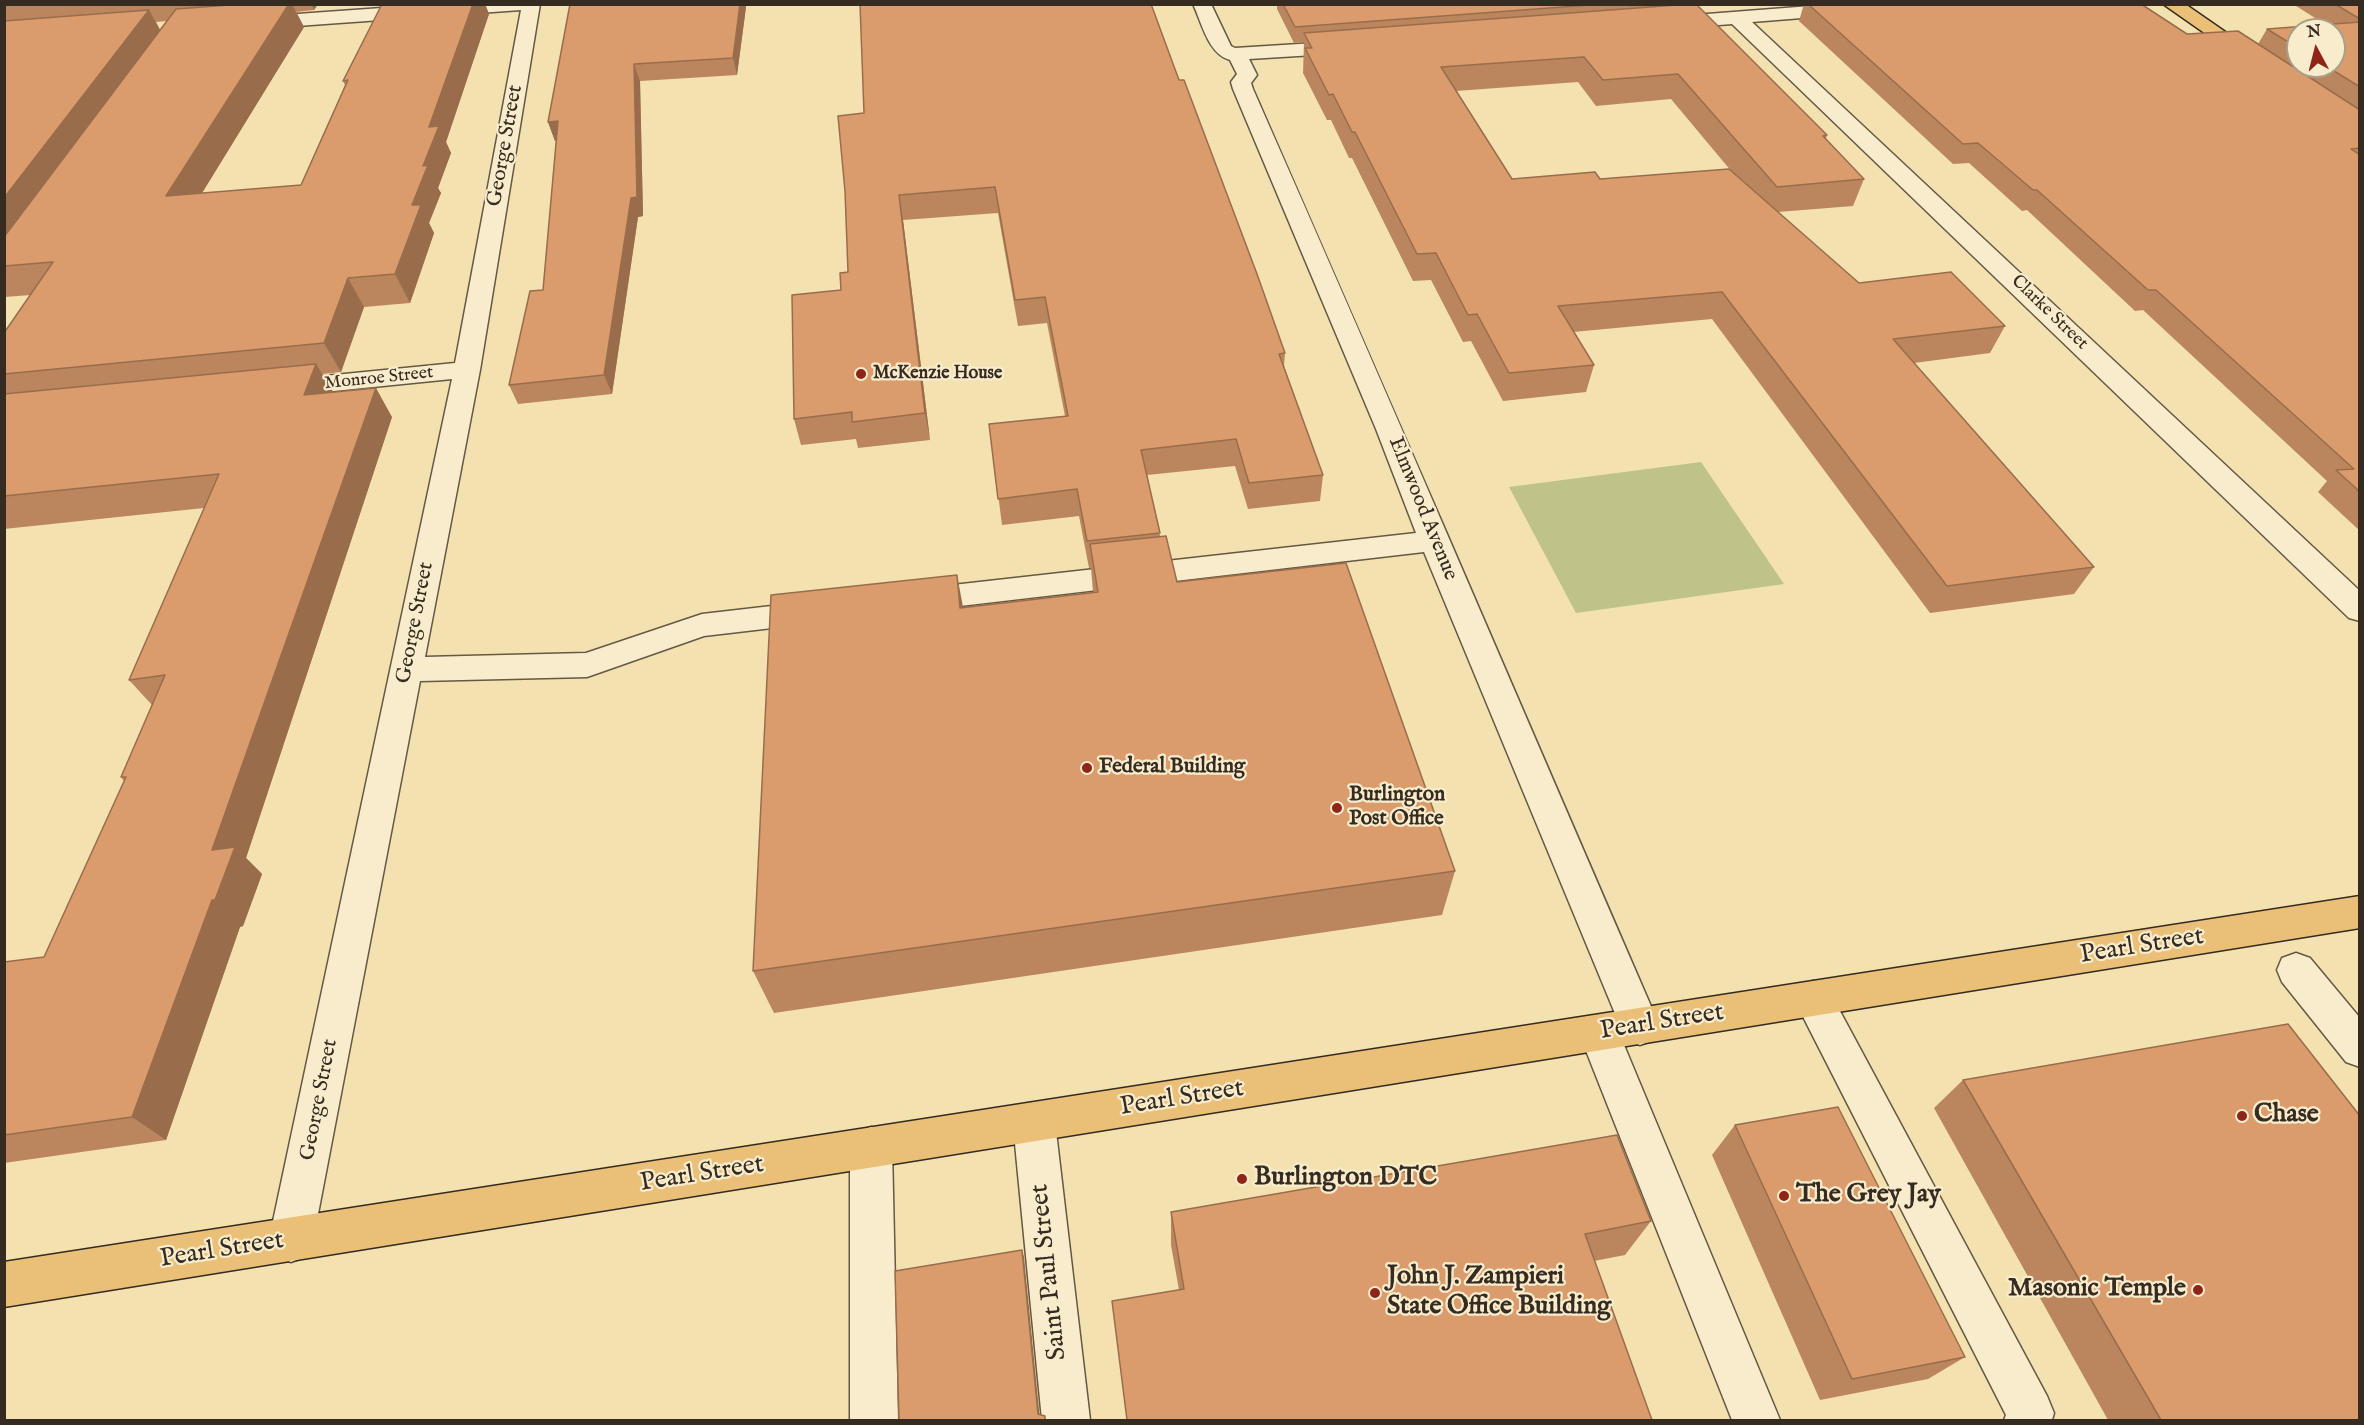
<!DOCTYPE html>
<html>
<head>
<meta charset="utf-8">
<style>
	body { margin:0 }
	#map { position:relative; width:2364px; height:1425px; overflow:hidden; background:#f4e1b0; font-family:"IM FELL English",serif }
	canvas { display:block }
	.frame { position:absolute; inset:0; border:6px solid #352b20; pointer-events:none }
	.north { position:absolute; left:2286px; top:18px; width:60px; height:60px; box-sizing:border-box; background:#f8eccc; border:2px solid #aa9f87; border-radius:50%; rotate:353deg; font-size:16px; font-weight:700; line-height:24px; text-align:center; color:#352b20 }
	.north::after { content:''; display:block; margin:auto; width:21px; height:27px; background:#8f2418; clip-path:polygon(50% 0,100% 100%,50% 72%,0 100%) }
</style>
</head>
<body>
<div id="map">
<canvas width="2364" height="1425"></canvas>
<div class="frame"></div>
<div class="north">N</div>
</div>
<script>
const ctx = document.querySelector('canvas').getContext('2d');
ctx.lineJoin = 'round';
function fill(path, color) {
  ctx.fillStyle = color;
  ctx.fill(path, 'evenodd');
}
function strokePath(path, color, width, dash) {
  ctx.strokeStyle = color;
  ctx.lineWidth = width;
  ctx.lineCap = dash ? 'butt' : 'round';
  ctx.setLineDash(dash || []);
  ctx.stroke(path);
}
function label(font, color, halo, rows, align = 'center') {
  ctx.font = font + ' "IM FELL English",serif';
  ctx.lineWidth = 4.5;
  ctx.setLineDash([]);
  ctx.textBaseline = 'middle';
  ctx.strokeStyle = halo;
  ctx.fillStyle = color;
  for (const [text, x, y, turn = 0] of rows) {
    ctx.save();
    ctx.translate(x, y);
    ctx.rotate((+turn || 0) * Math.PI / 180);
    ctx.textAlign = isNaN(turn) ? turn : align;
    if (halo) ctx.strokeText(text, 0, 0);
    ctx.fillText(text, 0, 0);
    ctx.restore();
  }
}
const green = new Path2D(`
	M1701,462L1784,584L1576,613L1509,487Z`);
const minor = new Path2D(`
	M438,4H540L480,370L425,657L586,653L702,614L815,601L826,604L830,612L826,620L815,623L704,636L587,677L420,681L313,1240L307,1256L291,1262L275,1256L269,1240L452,379L284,396L275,394L271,388L275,382L284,380L455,363L521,10L255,29L248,27L246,23L248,19L255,17Z
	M1193,4H1211L1231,46L1235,48L1347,41L1354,43L1357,47L1354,51L1347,53L1249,59L1257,75L1251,83L1253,89C1391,401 1524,714 1660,1027L1654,1040L1640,1045L1626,1040L1424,552L917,611L906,608L902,600L906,592L917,589L1416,533L1376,429L1233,89L1231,82L1237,74L1230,60C1208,54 1202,23 1193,4Z
	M1837,4H1924L1915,9L1752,22L2360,591V621L2349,618L1732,24L1668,29L1661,27L1659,23L1661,19L1668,17Z
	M2296,953L2310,958L2360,1018V1067L2346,1062L2282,982L2277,970L2282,958Z
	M1813,981L1827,987L2047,1396L2054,1413L2052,1420H2004L2006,1415L1794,999L1799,987Z
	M1599,1015L1613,1020L1619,1033L1780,1420H1732L1579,1033L1585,1020Z
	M1034,1103L1049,1109L1055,1123L1090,1420H1042L1013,1123L1019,1109Z
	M871,1127L886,1133L892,1148L898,1420H850V1148L856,1133Z`);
const major = new Path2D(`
	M2163,4H2185L2263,58L2260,62H2246Z
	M2360,896V928L4,1307V1262Z`);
const wall = new Path2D(`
	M4,4H318L314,10L296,12L304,27L202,193L301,185L345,85L343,81L382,4H485L489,14L446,142L451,153L438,188L441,193L429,223L434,233L410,303L364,307L341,372L322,374L333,392L392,417L246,858L262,874L243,926L240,927L166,1140L4,1163V962L44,957L124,781L121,777L152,705L129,680L204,508L4,529V333L31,295L4,297ZM167,21L160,30L156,22Z
	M570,4H745L746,7L737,75L640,81L643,216L638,217L612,394L518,404L509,385L543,290L556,141H555L548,122Z
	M1277,4H1678L1677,5L1827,135L1826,139L1864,179L1853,206L1778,212L1859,283L2005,326L1990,353L1914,363L2094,567L2074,594L1930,613L1712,319L1573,332L1594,365L1586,392L1503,401L1471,341L1463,342L1431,280L1413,281L1352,158H1349L1331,120H1327L1303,73L1304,42L1294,43L1277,9ZM1578,82L1596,106L1671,99L1732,172L1600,179H1512L1456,91Z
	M1781,4H1799L1783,6Z
	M1804,4H2141L2187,34L2258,44L2267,29L2326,25L2293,4H2360V531L2318,492L2327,481L2143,310L2135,311L2027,210L2022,211L1969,163L1953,164L1799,21ZM2298,30L2334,66H2298Z
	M1179,80L1285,353L1284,366L1323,475L1320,501L1248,509L1235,466L1147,475L1160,536L1177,582L1455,871L1442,915L774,1013L753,971L963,607L1093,592L1091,568H1089L1079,516L1002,525L989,424L1065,416L1047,323L1018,326L998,213L903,220L930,440L858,448L856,439L801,445L794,419L841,290L848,272L845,191Z
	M1963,1080L2360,1420H2108L1934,1108Z
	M1735,1125L1965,1357L1928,1379L1820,1400L1712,1155Z
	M1171,1212L1651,1221L1625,1255L1594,1261L1179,1290L1171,1245Z`);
const shadedWall = new Path2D(`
	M289,4H292L304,27L183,224L166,196Z
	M311,4H318L314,10Z
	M473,4H485L489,14L446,142L451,153L438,188L441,193L429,223L434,233L410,303L395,274L412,205L423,166L429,127Z
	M740,4H745L746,7L737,75L733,58Z
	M149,10L164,37L4,255V198Z
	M634,64L640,81L643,216L638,217L612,394L604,375L631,198Z
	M558,121L564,140L555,141L548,122Z
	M899,195L903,220L930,440L925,413Z
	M348,278L364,307L341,372L324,343Z
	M316,364L334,393L304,395Z
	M376,388L392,417L246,858L262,874L243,926L240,927L166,1140L132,1117L212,850Z
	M957,575L966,623L960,608Z
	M1022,1250L1024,1257L1040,1420L1038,1414Z`);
const building = new Path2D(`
	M243,4H289L166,196L301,185L348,80L343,81L382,4H473L429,127L439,126L423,166L428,165L412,205H421L395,274L348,278L324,343L4,374V333L53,262L4,266V237L176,9Z
	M570,4H740L733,58L634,64L637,197L631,198L604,375L509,385L530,291L543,290L558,121L548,122Z
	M860,4H1151L1179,80H1184L1257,274L1285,353L1279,354L1323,475L1249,483L1236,439L1141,450L1160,533L1087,541L1077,489L998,499L989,424L1068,416L1045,297L1015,300L995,187L899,195L925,413L852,422V412L794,419L792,295L841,290L840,273L848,272L845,191L838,116L864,113Z
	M1283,4H1603L1295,27Z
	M1690,4H1696L1827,135L1823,136L1864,179L1777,187L1678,74L1603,80L1584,57L1441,67L1512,179L1595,172L1600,179L1729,169L1859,283L1951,272L2005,326L1893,339L2094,567L1947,586L1722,292L1558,306L1594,365L1509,373L1477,314L1468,315L1436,253L1417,254L1355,132H1352L1333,94L1329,95L1305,48H1312L1304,33Z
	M1808,4H2141L2187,34L2238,31L2360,110V148L2351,149L2360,155V492L2336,470L2354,469L2156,290H2148L2037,190H2033L1978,143L1963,144Z
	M2335,4H2360V19Z
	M149,10L4,198V21Z
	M2360,22V87L2326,66H2334V30H2298V48L2267,29Z
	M316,364L304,395L376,388L212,850L235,847L215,900H212L132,1117L4,1135V962L44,957L126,777H121L165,675L129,680L219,474L4,496V394Z
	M1166,536L1177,582L1346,563L1455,871L753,971L771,595L957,575L960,608L1098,592L1090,544Z
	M2288,1024L2360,1116V1420H2161L1963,1080Z
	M1838,1107L1965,1357L1852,1379L1735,1125Z
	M1617,1135L1651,1221L1585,1234L1652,1420H1127L1112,1301L1184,1289L1171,1212Z
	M1022,1250L1038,1414L1045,1416V1420H899L895,1271Z`);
const markers = [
	[861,374,6,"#8f2418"],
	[1087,768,6,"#8f2418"],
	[1337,808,6,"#8f2418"],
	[2242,1116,6,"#8f2418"],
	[1242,1179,6,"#8f2418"],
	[1784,1196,6,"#8f2418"],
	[2198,1290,6,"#8f2418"],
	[1375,1293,6,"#8f2418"]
];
const farStreetnames = [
	["Clarke Street",2049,313,44],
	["Monroe Street",379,379,-6]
];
const farPoinames = [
	["McKenzie House",873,374]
];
const streetNames = [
	["George Street",506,146,-80],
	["Elmwood Avenue",1422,509,68],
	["George Street",416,623,-79],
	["George Street",320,1100,-79]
];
const poiNames = [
	["Federal Building",1099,768],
	["Burlington",1349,796],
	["Post Office",1349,820]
];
const nearStreetnames = [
	["Pearl Street",2142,947,-9],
	["Pearl Street",1662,1023,-9],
	["Pearl Street",1182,1099,-9],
	["Pearl Street",702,1175,-9],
	["Pearl Street",222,1251,-9],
	["Saint Paul Street",1050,1272,-96]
];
const nearPoinames = [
	["Chase",2254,1116],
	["Burlington DTC",1254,1179],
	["The Grey Jay",1796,1196],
	["John J. Zampieri",1387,1278],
	["State Office Building",1387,1308],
	["Masonic Temple",2186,1290,"right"]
];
fill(green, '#bfc289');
strokePath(minor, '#655844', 3);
strokePath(major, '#352b20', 3);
fill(minor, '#f8eccc');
fill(major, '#eac078');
fill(wall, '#bb865e');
fill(shadedWall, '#996d4c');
fill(building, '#da9c6d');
strokePath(building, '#996d4c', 1.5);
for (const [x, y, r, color] of markers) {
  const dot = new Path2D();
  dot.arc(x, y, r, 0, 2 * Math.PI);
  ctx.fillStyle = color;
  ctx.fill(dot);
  strokePath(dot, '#f8eccc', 2);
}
label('18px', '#352b20', '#f8eccc', farStreetnames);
label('bold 18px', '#352b20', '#f8eccc', farPoinames, 'left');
label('21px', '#352b20', '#f8eccc', streetNames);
label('bold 21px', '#352b20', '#f8eccc', poiNames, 'left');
label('26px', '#352b20', '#f8eccc', nearStreetnames);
label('bold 26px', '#352b20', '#f8eccc', nearPoinames, 'left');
</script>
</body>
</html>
